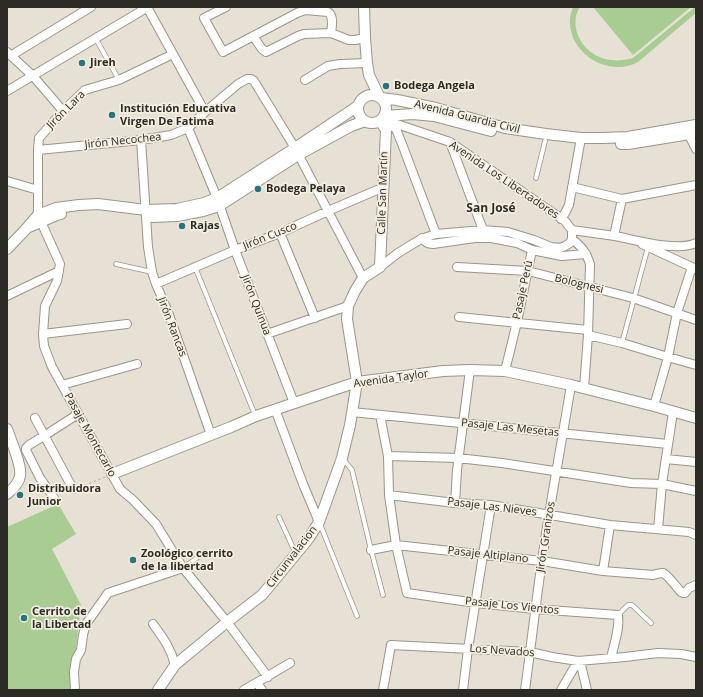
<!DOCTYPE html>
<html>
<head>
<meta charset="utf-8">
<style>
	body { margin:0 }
	#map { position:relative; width:703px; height:697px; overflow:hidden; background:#e6e1d4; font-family:"Open Sans",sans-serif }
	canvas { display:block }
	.frame { position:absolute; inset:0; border:8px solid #2d2b26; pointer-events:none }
</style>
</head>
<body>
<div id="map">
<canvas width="703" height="697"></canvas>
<div class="frame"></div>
</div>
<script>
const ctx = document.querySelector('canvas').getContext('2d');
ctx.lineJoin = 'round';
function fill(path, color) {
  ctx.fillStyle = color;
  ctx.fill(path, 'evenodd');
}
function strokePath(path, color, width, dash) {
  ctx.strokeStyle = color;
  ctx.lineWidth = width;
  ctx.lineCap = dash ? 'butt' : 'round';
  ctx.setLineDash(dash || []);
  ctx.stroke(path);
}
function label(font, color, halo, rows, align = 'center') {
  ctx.font = font + ' "Open Sans",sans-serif';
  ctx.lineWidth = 3.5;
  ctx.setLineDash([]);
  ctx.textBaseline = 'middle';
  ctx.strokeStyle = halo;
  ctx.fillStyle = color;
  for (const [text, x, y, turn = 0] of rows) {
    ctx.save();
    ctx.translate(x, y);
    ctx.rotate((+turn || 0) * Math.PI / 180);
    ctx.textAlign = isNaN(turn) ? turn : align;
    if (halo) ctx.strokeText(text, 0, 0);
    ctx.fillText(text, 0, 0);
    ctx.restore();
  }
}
const green = new Path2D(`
	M573,7H580C578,10 577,13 576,16C572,38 590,58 611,60C618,61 625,60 633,58L695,7H696V13L638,62C611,77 573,57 570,25C569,19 571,13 573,7Z
	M593,7H691L633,55Z
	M58,504L76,534L52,549L81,605L71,690H7V527Z`);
const path = new Path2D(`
	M80,487L105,477`);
const service = new Path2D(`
	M96,39L119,80
	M536,178L545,141
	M116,264L152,272
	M195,267L255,415
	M622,343L648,247
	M343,459L352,470L371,550L383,595
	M279,517L295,552
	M320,524L357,616
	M183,568L205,552
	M618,615L628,605H632L651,623`);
const minor = new Path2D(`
	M147,7L205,112
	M226,7L204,18L223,52L297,13L305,10L328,12C334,16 332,26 331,33
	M253,36L262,49L266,52L298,36L304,34L331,33L349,40H355L365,38
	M7,52L33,76L63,111
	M173,54L119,80L85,90L63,111L39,138L38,150V215L60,264L57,281L45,306L43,334L44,346L52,367L120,489L133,500L156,524L183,568L227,622L268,677
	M12,55L91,7
	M305,80L328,66L340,64L367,63
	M7,91L148,7
	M385,122L396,129L402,144L436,234
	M188,128L217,198L235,250L294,403
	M688,129L689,135L696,149
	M141,140L148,247L152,272L156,284L168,312L211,435
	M450,142L483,230
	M38,150L141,140L171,135L188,128L205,112L238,84L247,79H251L254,81L295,148L363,278
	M7,181L38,190
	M572,187L622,199L696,185
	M561,219L565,213L569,205L581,138
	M572,230C586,232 600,234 615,236C636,240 677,252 696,243
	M280,233L315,318
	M614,236L622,199
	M422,238C425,243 428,244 433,244L475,238H491L517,243L532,250L517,322L505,371
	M572,239C582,247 586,252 590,264L588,335L584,388
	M642,244L696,269
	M532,250L562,256L586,254
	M380,267L398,253L421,239L436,234L483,230L508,232L534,240L551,247L560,248L565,246L570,243L572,239V230L565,221L450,142L382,119
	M457,267L528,271L633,298L696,320
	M156,284L235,250L280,233L328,211L384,187
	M7,296L59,271
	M459,317L588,330
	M43,334L127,324
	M267,334L348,306
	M588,335L622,343L668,357L696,365
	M62,385L137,364
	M654,406L668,357L677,313L692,267
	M275,409L303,484L319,522
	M352,412L668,444
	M380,415L388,456L389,495L396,545L407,593L476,603L535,609L618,615C620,629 614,644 611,658
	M35,418L73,489
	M388,456L458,458L502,463L631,483L662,484L696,491
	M666,459L696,462
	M389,495L455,503L491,505L610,525L689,532L696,535
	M54,498L40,478L26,450V448L29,445L44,436L78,414
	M455,503L457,470L470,370
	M658,529L662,484L673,412
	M371,550L396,545L542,561L603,571L653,575C656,574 660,573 663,573C668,575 677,588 681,592L683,593H685L689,588L696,585
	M603,571L610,525
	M153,624C163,638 171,648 175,665
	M580,661L587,690
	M257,683L262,690
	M75,690L74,672L76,659L81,650L83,635L86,624L108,593L183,568
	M244,690L290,663
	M383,690L391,645L530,652L552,657L578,661L625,657L658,653L681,654L696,657
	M463,690L468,649L491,505
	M525,690C533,632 539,573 549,515C556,471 564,429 571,385
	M561,690L578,661`);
const tertiary = new Path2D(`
	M364,7L365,38L367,63L369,75L379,96
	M358 109a14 14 0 1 1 28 0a14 14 0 1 1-28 0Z
	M381,98L397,100L436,108L505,128L546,134L581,138H604L628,137L696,125
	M384,116L413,114L434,116L491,131
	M621,144H628L696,133
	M152,217L177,216L203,211L219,206L298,155L351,126L365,121
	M29,227L57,215L61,214
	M7,249L26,229L38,215L56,208L79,205L98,204L146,210L177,209L204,203L217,198L295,148L358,106
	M7,429C10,437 13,445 16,454C22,472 24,480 7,494
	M112,474L231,427L256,416L357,382L443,371L470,370L505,371L571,385L654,406L696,418
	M158,690L175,665L227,622L262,595L296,554L309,538L319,522L342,458L350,425L357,382L347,319L348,306L355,291L363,278L380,267L386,130L380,121`);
const markers = [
	[82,63,4,"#2a7479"],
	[386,86,4,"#2a7479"],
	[112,115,4,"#2a7479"],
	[258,189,4,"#2a7479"],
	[182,226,4,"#2a7479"],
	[20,495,4,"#2a7479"],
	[133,560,4,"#2a7479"],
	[24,618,4,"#2a7479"]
];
const poiNames = [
	["Jireh",90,63],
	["Bodega Angela",394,86],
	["Institución Educativa",120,109],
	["Virgen De Fatima",120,122],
	["Bodega Pelaya",266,189],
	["Rajas",190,226],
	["Distribuidora",28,489],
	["Junior",28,502],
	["Zoológico cerrito",141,554],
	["de la libertad",141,567],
	["Cerrito de",32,612],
	["la Libertad",32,625]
];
const streetNames = [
	["Jirón Lara",66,110,-45],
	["Avenida Guardia Civil",467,117,14],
	["Jirón Necochea",123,141,-6],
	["Avenida Los Libertadores",504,180,34],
	["Calle San Martín",383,193,-88],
	["Jirón Cusco",270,236,-22],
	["Bolognesi",579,284,14],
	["Pasaje Perú",523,290,-78],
	["Jirón Quinua",256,305,69],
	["Jirón Rancas",172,327,69],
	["Avenida Taylor",391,379,-8],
	["Pasaje Las Mesetas",510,428,6],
	["Pasaje Montecarlo",90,435,61],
	["Pasaje Las Nieves",492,507,7],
	["Jirón Granizos",546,537,-81],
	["Pasaje Altiplano",488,555,6],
	["Circunvalacion",292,557,-52],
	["Pasaje Los Vientos",512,606,6],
	["Los Nevados",502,651,4]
];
const neighbourhoodNames = [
	["San José",491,209]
];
fill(green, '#a9cc92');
strokePath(service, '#9a9589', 5.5);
strokePath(minor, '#9a9589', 10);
strokePath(tertiary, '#9a9589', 12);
strokePath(path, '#aca89e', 1, [2, 3]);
strokePath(service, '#fff', 4);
strokePath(minor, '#fff', 8);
strokePath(tertiary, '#fff', 10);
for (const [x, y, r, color] of markers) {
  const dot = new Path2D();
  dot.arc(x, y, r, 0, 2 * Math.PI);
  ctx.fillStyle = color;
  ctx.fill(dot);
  strokePath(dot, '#f4eee1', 1.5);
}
label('bold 11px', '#2d2b26', '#f4eee1', poiNames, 'left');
label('11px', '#2d2b26', '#f4eee1', streetNames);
label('bold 12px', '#2d2b26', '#f4eee1', neighbourhoodNames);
</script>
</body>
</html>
